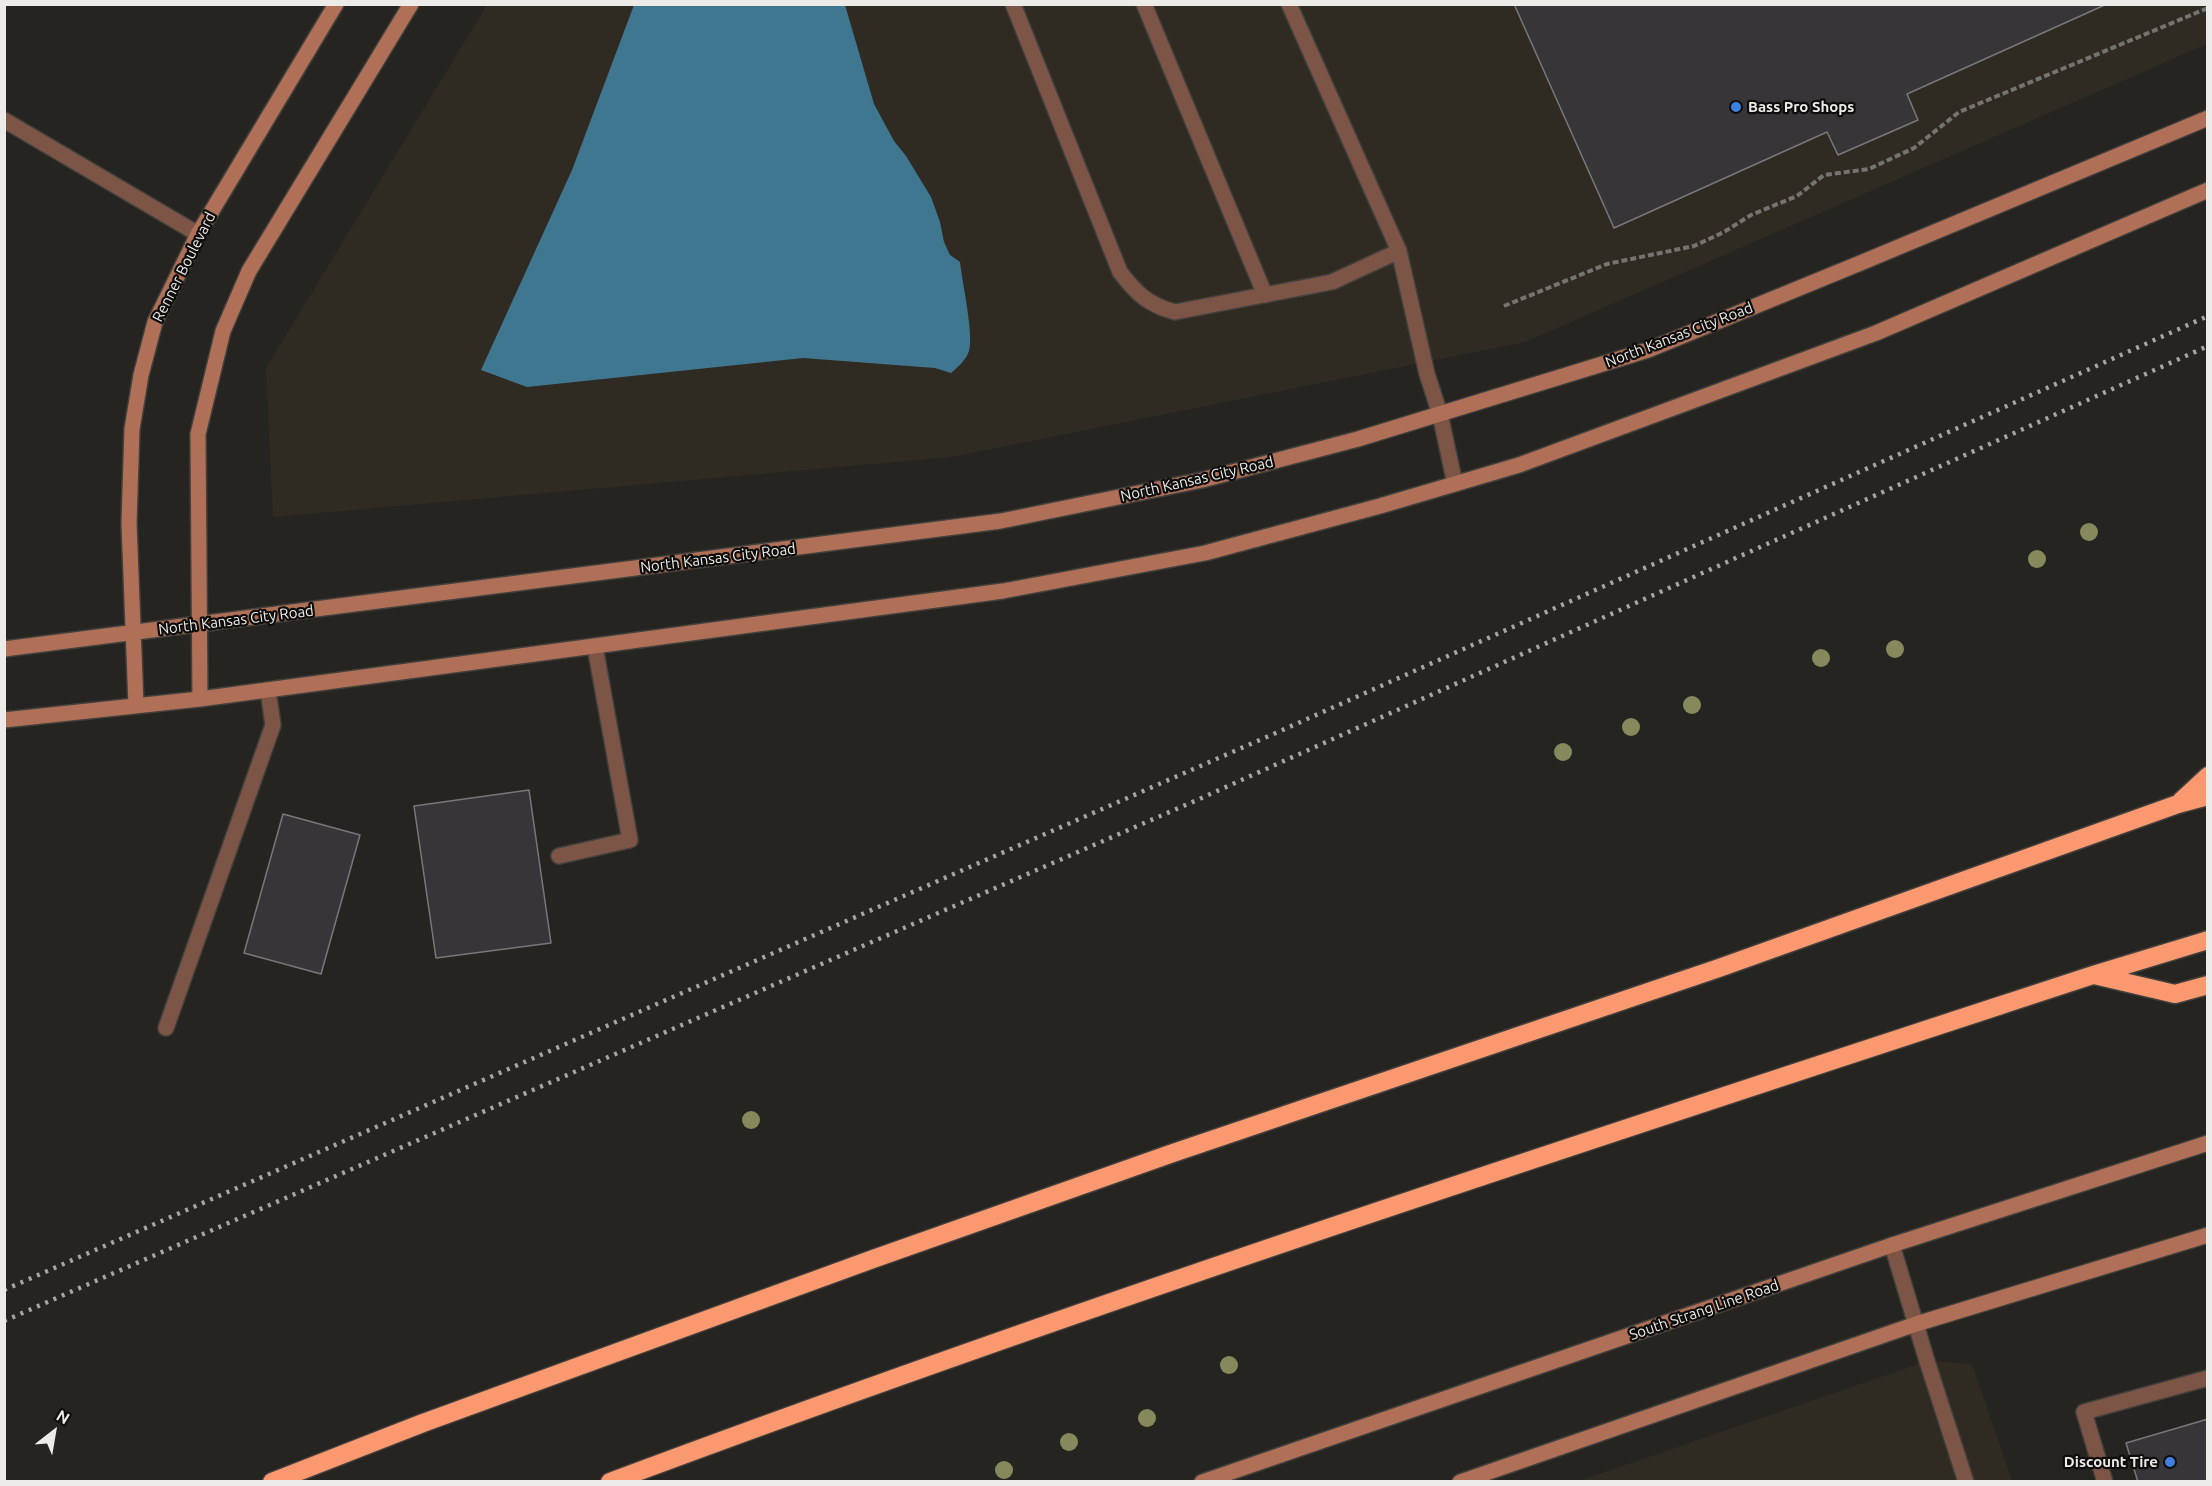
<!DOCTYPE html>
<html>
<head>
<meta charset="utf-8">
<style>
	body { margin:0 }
	#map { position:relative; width:2212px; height:1486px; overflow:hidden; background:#262420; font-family:Ubuntu,sans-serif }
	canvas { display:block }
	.frame { position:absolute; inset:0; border:6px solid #ecebe8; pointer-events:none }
	.north { position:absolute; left:24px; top:1402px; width:60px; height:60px; -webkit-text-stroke:4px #0e0d0c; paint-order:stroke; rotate:31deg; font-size:16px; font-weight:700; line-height:24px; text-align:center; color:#ecebe8 }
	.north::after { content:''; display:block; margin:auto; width:21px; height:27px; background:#ecebe8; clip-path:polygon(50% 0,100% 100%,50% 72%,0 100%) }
</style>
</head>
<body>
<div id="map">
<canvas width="2212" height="1486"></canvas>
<div class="frame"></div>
<div class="north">N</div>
</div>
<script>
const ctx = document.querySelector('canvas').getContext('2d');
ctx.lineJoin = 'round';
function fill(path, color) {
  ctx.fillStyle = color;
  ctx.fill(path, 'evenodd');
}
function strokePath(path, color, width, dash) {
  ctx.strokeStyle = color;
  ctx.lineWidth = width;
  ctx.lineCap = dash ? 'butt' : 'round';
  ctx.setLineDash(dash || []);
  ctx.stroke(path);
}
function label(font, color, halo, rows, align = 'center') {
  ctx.font = font + ' Ubuntu,sans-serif';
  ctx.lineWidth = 4.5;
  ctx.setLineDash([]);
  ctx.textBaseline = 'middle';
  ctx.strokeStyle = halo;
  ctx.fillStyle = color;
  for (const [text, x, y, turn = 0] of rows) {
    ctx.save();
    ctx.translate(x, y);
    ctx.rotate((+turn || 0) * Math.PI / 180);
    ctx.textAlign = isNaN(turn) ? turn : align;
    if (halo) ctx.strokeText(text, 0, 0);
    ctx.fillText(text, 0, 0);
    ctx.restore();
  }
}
const built = new Path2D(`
	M487,5H2207V44L1525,342L951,457L273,517L266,368Z
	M1927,1361L1972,1364L2012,1481L1576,1482Z`);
const water = new Path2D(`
	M634,5H845L874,104L894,141L906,156L931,197L940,222L944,242L950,255L960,262C962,282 974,334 969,351C966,360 958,367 951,373L935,368L803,358L527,387L481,370L572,170Z`);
const building = new Path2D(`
	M1514,4H2107L1907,94L1918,120L1838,155L1827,132L1614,228Z
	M529,790L551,943L436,958L414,806Z
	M283,814L360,835L321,974L244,953Z
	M2208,1419V1482H2138L2126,1443Z`);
const path = new Path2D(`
	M1504,306L1607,264L1694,246L1724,232L1751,215L1797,196L1824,175L1869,169L1914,148L1959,112L2208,8`);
const service = new Path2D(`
	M1013,4L1120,272C1136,293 1148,305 1175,312L1332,282L1399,251
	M1144,4L1265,295
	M1289,4L1399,251L1427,374L1440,414L1455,484
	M4,120L198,234
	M559,856L630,840L595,647
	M166,1028L273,725L268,690
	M1892,1245L1927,1361L1966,1482
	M2105,1482L2084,1412L2208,1378`);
const secondary = new Path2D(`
	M4,649L1001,521L1202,480L1358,439L1648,350L1858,264L2208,118
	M200,699L198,434L223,331L249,271L411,4
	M136,705L129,523L132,429L141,375L155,322L198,234L336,4
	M4,720L200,699L1003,591L1205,553L1380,506L1519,465L1876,333L2208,190
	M1202,1482L1892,1245L2208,1143
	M1460,1482L1916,1324L2208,1235`);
const motorway = new Path2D(`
	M2181,801L2208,776
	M2094,975L2175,994L2208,985
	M272,1482L423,1423L873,1259L1173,1153L1719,968L2178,804L2208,796
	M610,1482C1100,1299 1596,1138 2093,975L2208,940`);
const rail = new Path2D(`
	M4,1290L1278,732L2208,316
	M4,1321L1197,800L2208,346`);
const trees = [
	[2089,532],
	[2037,559],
	[1895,649],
	[1821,658],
	[1692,705],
	[1631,727],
	[1563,752],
	[751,1120],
	[1229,1365],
	[1147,1418],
	[1069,1442],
	[1004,1470]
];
const markers = [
	[1736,107,6,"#3f7fe0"],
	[2170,1462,6,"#3f7fe0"]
];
const poiNames = [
	["Bass Pro Shops",1748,107],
	["Discount Tire",2158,1462,"right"]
];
const streetNames = [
	["Renner Boulevard",184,267,-63],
	["North Kansas City Road",1679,335,-21],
	["North Kansas City Road",1197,479,-13],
	["North Kansas City Road",718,558,-7],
	["North Kansas City Road",236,620,-7],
	["South Strang Line Road",1704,1310,-19]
];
fill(built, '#302b22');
fill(water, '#407790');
fill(building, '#373538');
strokePath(building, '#79777b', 1.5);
strokePath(service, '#42403c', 18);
strokePath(secondary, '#42403c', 18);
strokePath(motorway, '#42403c', 21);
strokePath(path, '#767471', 4, [6, 3]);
strokePath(service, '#7d5546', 15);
strokePath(secondary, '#b07057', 15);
strokePath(motorway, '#fa9870', 18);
strokePath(rail, '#a6a5a2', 4.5, [3, 6]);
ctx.fillStyle = '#86895c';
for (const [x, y] of trees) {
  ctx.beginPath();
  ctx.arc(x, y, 9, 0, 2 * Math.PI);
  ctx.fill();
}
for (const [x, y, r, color] of markers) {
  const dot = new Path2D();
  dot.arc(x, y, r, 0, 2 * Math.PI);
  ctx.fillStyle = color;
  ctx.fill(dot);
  strokePath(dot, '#0e0d0c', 2);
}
label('bold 15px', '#ecebe8', '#0e0d0c', poiNames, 'left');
label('15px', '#ecebe8', '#0e0d0c', streetNames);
</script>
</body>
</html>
